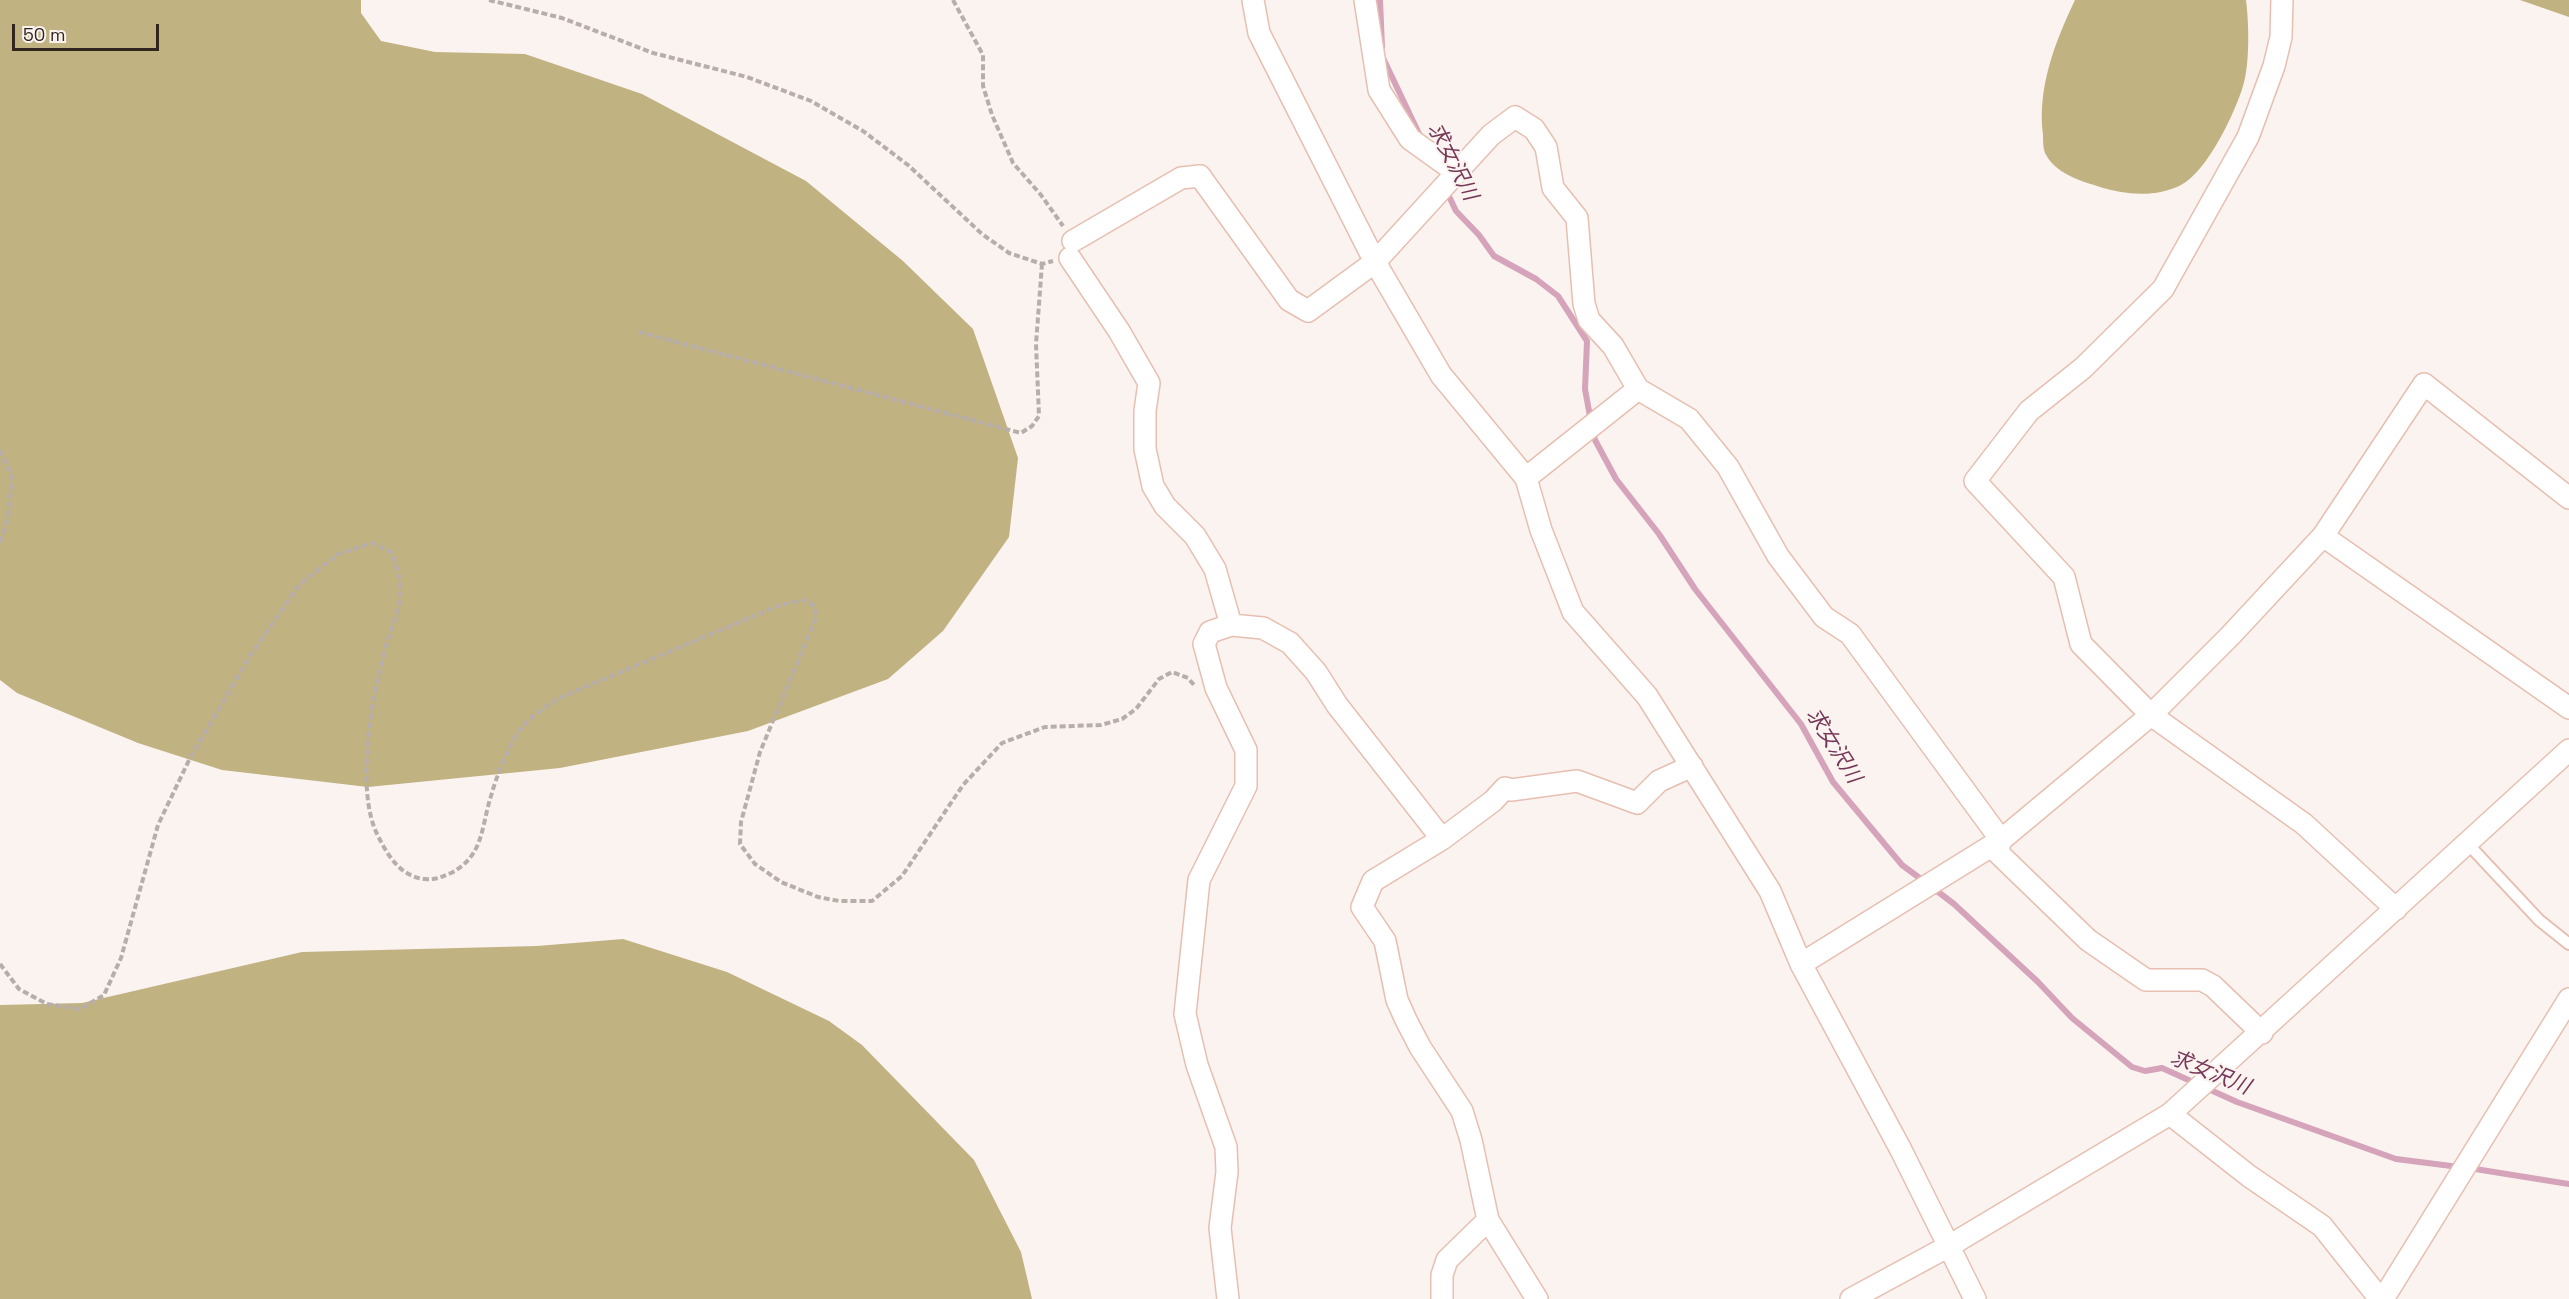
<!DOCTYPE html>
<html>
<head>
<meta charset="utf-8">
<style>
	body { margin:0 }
	#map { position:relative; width:2569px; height:1299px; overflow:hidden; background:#fbf3f0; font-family:"Space Grotesk",sans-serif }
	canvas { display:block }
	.scale { position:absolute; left:12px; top:24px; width:147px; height:27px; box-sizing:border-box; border:3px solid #32241e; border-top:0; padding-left:8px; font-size:18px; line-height:21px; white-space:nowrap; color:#32241e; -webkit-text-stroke:4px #fbf3f0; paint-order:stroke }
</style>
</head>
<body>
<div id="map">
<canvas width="2569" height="1299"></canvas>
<div class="scale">50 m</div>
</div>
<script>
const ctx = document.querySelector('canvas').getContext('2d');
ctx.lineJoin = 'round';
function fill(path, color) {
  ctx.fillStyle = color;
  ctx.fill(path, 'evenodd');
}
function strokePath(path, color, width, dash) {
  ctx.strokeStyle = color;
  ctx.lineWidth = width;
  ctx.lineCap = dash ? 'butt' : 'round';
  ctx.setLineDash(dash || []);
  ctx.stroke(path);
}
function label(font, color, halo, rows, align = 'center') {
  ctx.font = font + ' "Space Grotesk","Noto Sans JP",sans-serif';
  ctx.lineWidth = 4.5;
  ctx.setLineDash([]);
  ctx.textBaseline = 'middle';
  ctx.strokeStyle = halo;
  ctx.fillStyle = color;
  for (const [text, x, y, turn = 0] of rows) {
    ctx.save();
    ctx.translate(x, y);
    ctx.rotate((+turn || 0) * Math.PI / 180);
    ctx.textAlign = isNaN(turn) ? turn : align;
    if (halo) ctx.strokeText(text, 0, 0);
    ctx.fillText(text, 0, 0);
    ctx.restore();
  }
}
const forest = new Path2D(`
	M0,0H361V13L381,41L435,52L525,54L642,94L806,181L903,261L973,329L1018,458L1009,537L943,631L888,679L748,731L560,768L368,787L222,770L138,743L17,693L0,680Z
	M2075,0H2246C2249,23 2250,64 2243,86C2235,113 2207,172 2181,185C2155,198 2125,195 2097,186C2078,180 2055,173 2045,153C2043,148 2043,141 2043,135C2037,88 2055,42 2075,0Z
	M2520,0H2569V17Z
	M623,939L727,972L829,1021L862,1045L974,1160L1021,1252L1032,1299H0V1005L82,1003L302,952L537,946Z`);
const stream = new Path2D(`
	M1380,0L1382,47
	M1383,58L1421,138
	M1446,190L1456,211L1479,235L1494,256L1536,279L1558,296L1587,341L1585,389L1591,422
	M1593,432L1595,440L1616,479L1659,534L1695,589L1801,724L1833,782L1902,865L1925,882
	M1933,888L1954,904L2038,982L2072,1018L2132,1067L2145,1071L2162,1068L2237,1102L2396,1159L2459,1167
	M2469,1168L2569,1184`);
const path = new Path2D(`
	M489,0L562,18L653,53L747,77L811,101L863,131L908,165L982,234L1009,253L1042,264L1053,261
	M953,0L983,55V86L992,115L1013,163L1041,195L1063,226
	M639,332L1021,433L1032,426L1039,416L1036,344L1042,264
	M0,450L12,478L8,518L0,544
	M0,964L19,989L47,1004L80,1009L104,995L121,958L158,825L190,758L250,656L300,584L338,554L373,543L391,552C410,599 396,609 384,653C371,700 355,792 378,836C388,856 401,877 425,879C436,880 441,877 451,873C484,856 481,827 491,796C496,778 504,758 513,741C523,721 541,710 559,698L780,605L805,600L814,606L816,618L760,752L741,822L740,844L755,864L781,882L818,897L839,901H872L902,876L963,785L1002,743L1045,727L1101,725L1122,719L1136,709L1159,679L1172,672L1188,678L1194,685`);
const lane = new Path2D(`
	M2468,844L2539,920L2569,944`);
const street = new Path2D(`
	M1253,0L1259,33L1375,262L1441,375L1526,478L1541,530L1573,612L1647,696L1770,891L1801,964L1901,1150L1975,1299
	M1365,0L1379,90L1410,139L1456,172
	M2282,0L2281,37L2274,66L2248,137L2163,289L2083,368L2029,411L1975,481L2064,577L2081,644L2151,715L2304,824L2396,909
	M1073,241L1181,178L1200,176L1289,300L1308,311L1375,262L1491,135L1515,117L1534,129L1546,147L1553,188L1577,218L1584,304L1589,320L1613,346L1638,389
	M1070,258L1119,331L1149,383L1145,411V449L1153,486L1165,506L1195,536L1215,569L1231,625
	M1526,478L1638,389L1689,419L1728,467L1778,556L1824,617L1850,634L2001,840
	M2323,536L2569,708
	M1442,839L1373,881L1362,907L1385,941L1397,1000L1406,1020L1420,1047L1462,1111L1471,1140L1488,1220L1537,1299
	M2001,840L1997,852L2088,940L2146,980H2202L2213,986L2262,1033
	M1801,964L2001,840L2151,715L2230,636L2323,536L2424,384L2569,498
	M2170,1114L2249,1176L2322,1226L2380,1299
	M1228,1299L1220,1228L1227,1172L1226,1147L1197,1065L1185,1014L1199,880L1246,786V750L1216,688L1204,644L1210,632L1231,625L1263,628L1290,643L1316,672L1337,705L1442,839L1493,801L1505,788L1511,790L1577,781L1637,803L1659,781L1692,766
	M1442,1299V1275L1447,1260L1488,1220
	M1851,1299L1949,1246L2170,1114L2569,750
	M2383,1299L2569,999`);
const waterNames = [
	["求女沢川",1452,162,63],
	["求女沢川",1833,746,58],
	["求女沢川",2210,1073,22]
];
fill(forest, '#c1b282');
strokePath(stream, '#d5a3ba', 6);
strokePath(lane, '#e6bfb1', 14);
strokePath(street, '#e6bfb1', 24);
strokePath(path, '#b7ada9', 4, [6, 3]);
strokePath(lane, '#fff', 10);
strokePath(street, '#fff', 21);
label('italic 21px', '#763859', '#fbf3f0', waterNames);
</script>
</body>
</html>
